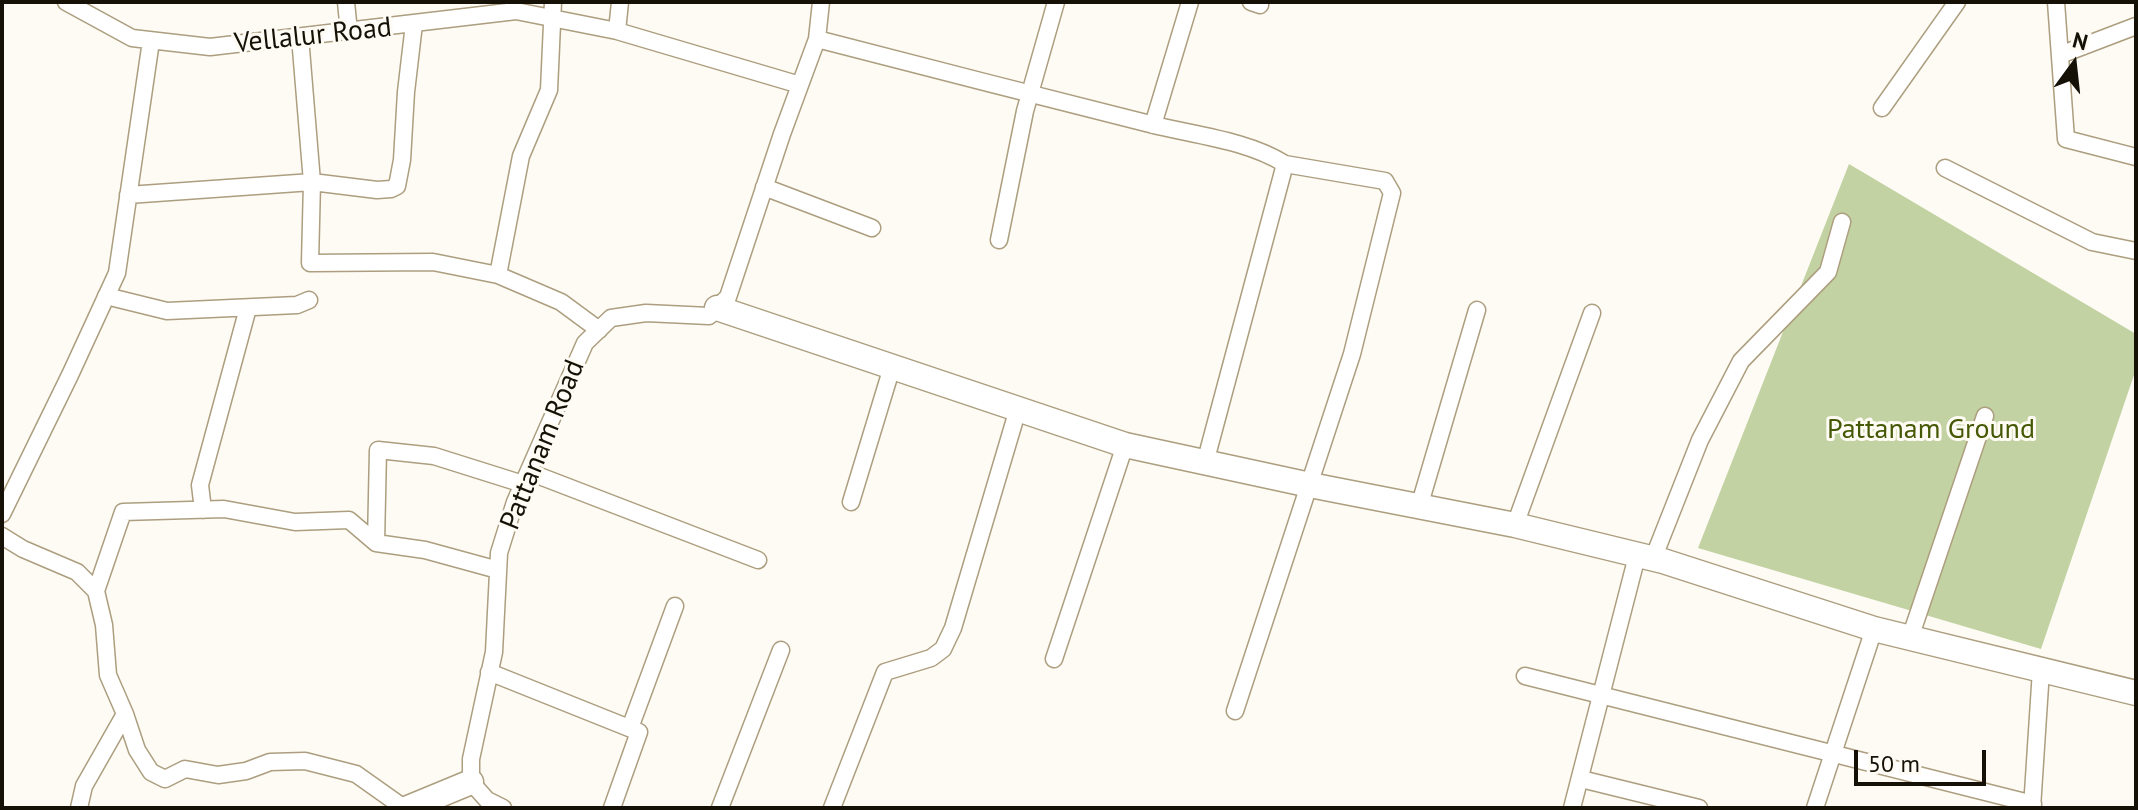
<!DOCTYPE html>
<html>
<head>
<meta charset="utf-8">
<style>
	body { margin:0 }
	#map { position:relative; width:2138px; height:810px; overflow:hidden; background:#fefbf4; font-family:"PT Sans",sans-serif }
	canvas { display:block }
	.frame { position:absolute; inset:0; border:4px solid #161106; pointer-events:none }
	.north { position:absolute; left:2034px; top:24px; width:80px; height:80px; -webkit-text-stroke:6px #fefbf4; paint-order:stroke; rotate:15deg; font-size:22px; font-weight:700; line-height:32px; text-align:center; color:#161106 }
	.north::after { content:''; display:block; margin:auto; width:28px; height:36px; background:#161106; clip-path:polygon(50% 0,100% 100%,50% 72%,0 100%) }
	.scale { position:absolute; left:1854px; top:750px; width:132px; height:36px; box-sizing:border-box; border:4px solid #161106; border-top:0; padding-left:10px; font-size:24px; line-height:28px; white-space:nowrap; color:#161106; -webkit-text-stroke:6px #fefbf4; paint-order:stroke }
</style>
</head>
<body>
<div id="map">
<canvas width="2138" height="810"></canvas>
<div class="frame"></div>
<div class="north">N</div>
<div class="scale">50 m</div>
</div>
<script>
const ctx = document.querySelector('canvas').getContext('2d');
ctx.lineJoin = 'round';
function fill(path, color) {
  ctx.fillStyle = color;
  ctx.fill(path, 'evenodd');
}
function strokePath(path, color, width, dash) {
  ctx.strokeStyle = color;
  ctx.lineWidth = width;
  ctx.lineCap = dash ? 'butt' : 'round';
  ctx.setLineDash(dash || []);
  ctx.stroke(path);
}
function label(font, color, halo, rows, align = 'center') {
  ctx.font = font + ' "PT Sans",sans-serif';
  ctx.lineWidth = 6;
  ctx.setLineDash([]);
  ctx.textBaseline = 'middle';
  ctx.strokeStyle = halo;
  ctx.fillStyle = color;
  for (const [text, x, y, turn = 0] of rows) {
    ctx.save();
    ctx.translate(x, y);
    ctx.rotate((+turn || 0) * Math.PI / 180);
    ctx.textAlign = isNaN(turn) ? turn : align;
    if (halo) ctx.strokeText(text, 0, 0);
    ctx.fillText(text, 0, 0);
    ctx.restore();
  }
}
const green = new Path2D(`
	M1849,164L2136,334V369L2041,649L1698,548Z`);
const street = new Path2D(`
	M66,2L132,38L210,47L516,11L617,31L800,85
	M346,2L349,32
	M1251,2L1260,5
	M2056,2L2066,139L2136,157
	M617,31L620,2
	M300,37L312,182L310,263L433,262L498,275L561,302L599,330
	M817,39C929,68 1038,96 1150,124C1193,135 1247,140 1285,164L1385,181L1392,193L1352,354L1235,711
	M2060,55L2136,26
	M1882,108L1957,2
	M1153,125L1190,2
	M1945,168L2092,242L2136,251
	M764,187L872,228
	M128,195L312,182L377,190L391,189L397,186L402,160L406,92L414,24
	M999,240L1025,111L1056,2
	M498,275L521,156L549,90L553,2
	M106,296L167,311L297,305L309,300
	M1205,463L1285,164
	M529,472L758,560
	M851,502L892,367
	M1419,507L1477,310
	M203,510L200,485L248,308
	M2,514L70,375L117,273L151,41
	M1515,525L1592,313
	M2,536L23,549L77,572L96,591L104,625L108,675L125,714L137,750L151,772L165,779L185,769L218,775L246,771L270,762L305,761L356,774L404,808
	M376,543L378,450L434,456L523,484
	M1653,559L1700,440L1741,361L1828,272L1842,222
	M96,591L123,512L224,509L295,522L349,520L376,543L425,550L498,570
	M1910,638L1985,416
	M1054,659L1125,445
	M489,672L639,732L612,808
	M1525,676L2033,804
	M630,728L675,606
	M1581,779L1699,808
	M79,808L84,786L125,714
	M503,808L487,800L471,782V759L494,652L499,553L515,502L585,343L611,318L646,313L709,316L728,297L782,134L817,39L821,2
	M720,808L781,650
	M832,808L885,672L931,658L943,649L953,628L1018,409
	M1572,808L1637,556
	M1815,808L1874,629
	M2032,808L2041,670`);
const secondary = new Path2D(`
	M717,308L1125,445L1310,485L1515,525L1663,561L1874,629L2136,693
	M408,808L471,782`);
const streetNames = [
	["Vellalur Road",313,36,-6],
	["Pattanam Road",543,445,-68]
];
const parkNames = [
	["Pattanam Ground",1931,430]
];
fill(green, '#c2d2a2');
strokePath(street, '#ac9e7f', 19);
strokePath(secondary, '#ac9e7f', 27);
strokePath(street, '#fff', 16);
strokePath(secondary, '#fff', 24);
label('28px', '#161106', '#fefbf4', streetNames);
label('28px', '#455804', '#fefbf4', parkNames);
</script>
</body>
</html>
